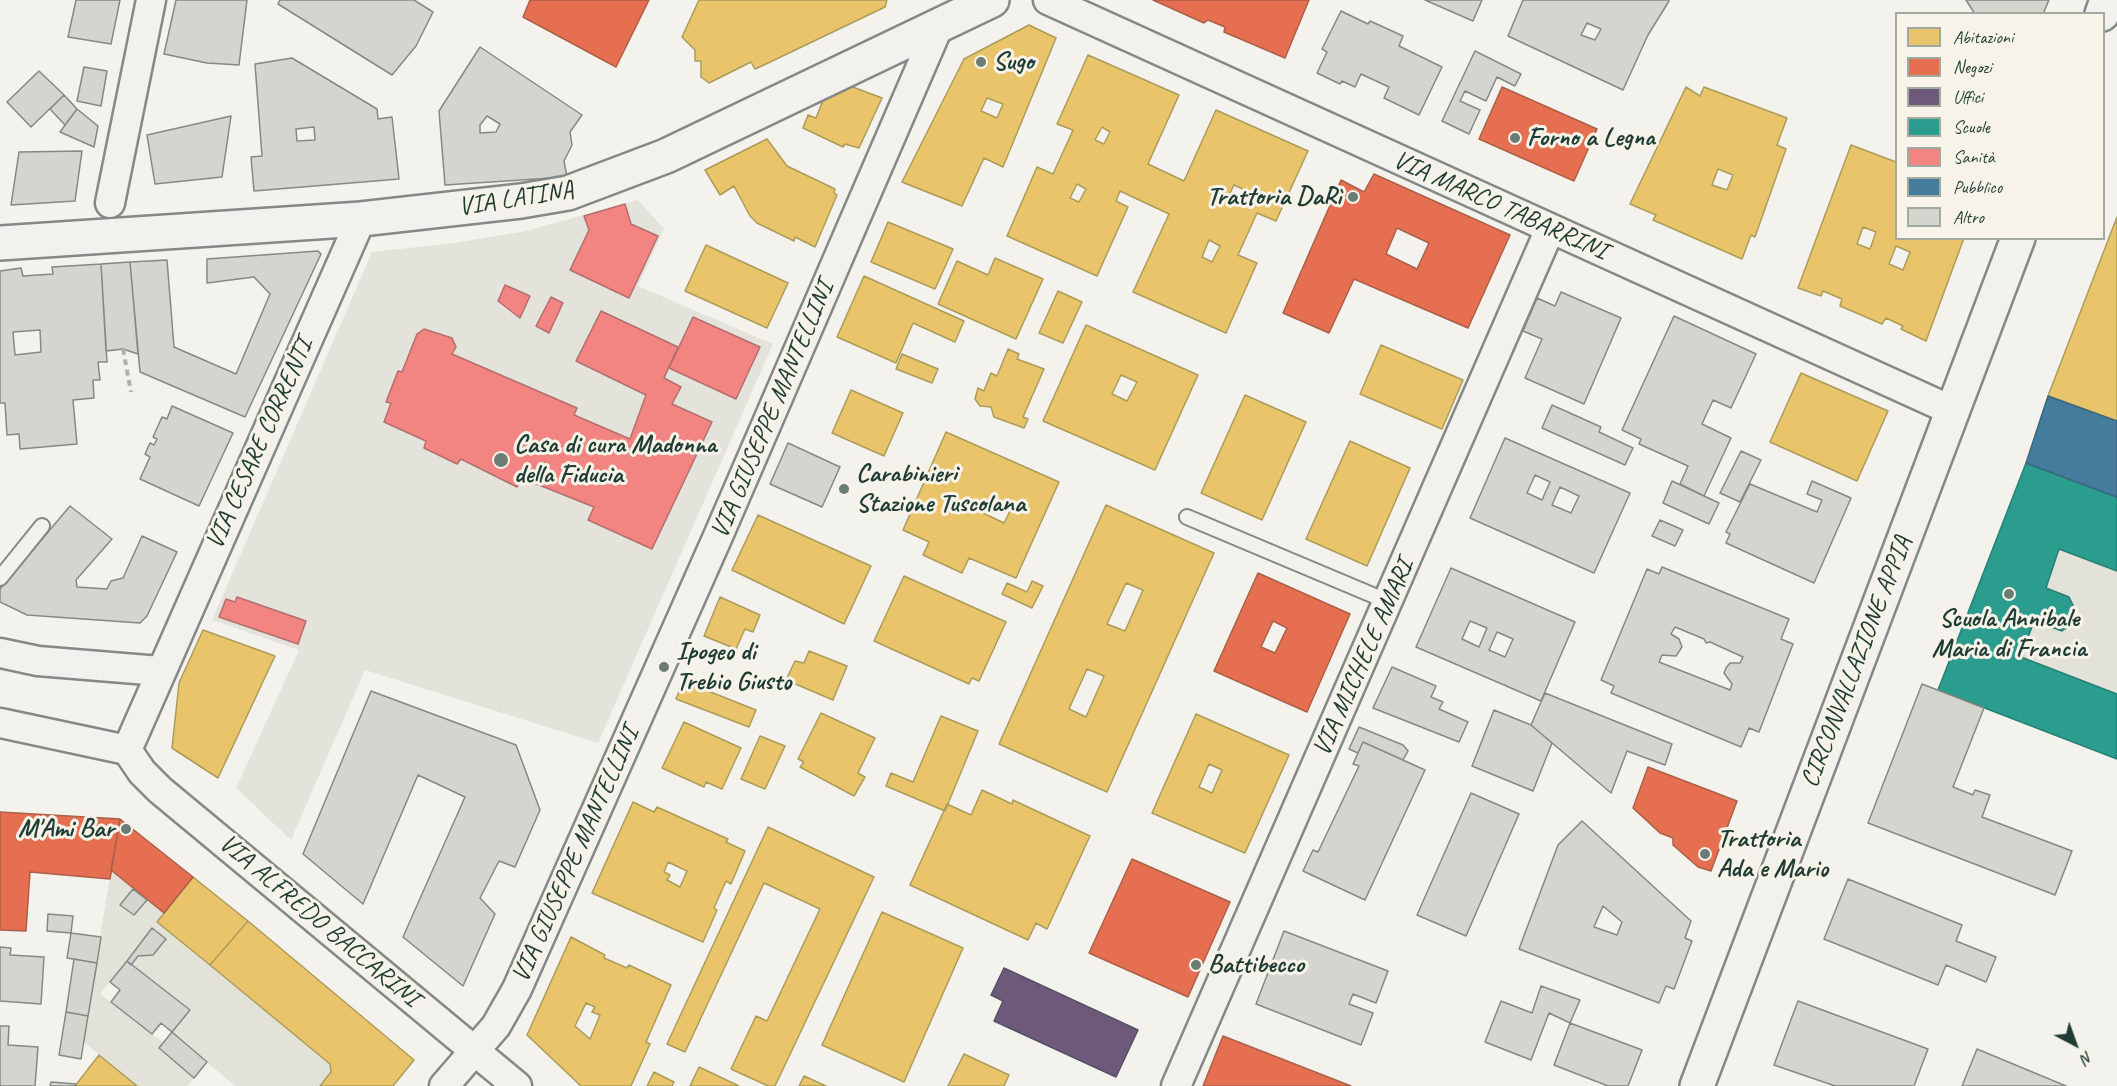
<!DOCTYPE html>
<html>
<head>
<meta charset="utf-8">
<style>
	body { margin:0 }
	#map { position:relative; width:2117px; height:1086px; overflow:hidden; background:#f4f2ec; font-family:Caveat,sans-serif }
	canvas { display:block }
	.legend { position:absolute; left:1895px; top:12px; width:210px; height:228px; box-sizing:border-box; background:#f7f3e8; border:2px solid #a1aaa0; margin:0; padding:8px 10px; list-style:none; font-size:18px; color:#1f3d34 }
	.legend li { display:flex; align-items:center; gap:12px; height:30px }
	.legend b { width:30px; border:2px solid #a1aaa0 }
	.north { position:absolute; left:2045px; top:1014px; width:60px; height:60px; -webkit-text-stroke:4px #f7f3e8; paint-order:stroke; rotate:139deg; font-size:16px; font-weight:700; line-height:24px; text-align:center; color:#1f3d34 }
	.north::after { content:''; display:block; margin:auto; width:21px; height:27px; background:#1f3d34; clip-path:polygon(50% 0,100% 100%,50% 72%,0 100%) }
</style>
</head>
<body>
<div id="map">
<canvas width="2117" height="1086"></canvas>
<ul class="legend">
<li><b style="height:16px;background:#e9c46a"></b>Abitazioni</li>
<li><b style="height:16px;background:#e76f51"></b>Negozi</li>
<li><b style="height:16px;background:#6d597a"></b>Uffici</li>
<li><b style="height:16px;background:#2a9d8f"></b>Scuole</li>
<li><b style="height:16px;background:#f28482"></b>Sanità</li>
<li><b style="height:16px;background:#457b9d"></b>Pubblico</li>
<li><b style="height:16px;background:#d5d5d0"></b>Altro</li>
</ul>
<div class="north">N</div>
</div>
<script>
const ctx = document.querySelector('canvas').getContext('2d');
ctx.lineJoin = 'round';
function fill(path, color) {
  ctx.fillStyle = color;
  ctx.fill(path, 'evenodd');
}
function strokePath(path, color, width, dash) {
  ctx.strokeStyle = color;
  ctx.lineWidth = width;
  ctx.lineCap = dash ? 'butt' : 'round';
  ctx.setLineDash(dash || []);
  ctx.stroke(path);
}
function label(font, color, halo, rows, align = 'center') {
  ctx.font = font + ' Caveat,sans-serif';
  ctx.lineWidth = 6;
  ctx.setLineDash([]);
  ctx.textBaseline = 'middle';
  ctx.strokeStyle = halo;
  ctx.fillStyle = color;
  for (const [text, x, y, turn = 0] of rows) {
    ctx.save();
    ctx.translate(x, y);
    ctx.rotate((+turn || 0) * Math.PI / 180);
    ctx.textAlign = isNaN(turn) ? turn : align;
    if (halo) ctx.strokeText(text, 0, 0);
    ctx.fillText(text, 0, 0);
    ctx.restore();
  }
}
const built = new Path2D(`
	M638,200L664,229L638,286L773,344L598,743L365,670L291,840L236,788L299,650L212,620L372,252L454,243L526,231Z`);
const green = new Path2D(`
	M2059,549L2117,571V694L2021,657L2034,621L2062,631L2069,626L2075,609L2069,597L2046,588Z
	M111,870L164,913L158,922L330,1064L331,1072L320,1086H235L172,1032L190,1010L127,961L100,994L164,1043L159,1048L194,1078L187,1086H137L83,1041Z`);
const homes = new Path2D(`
	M699,0H887L885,7L766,64L755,69L751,62L709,83L701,77V61H695V50L682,37Z
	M1029,25L1056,38L1003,167L984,158L962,206L902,182L964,59ZM987,98L1003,104L997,118L981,111Z
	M1088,55L1179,95L1148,164L1184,181L1216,110L1308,151L1276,221L1257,213L1238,255L1257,263L1226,333L1133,292L1169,214L1120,191L1116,201L1128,207L1097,276L1007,236L1037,167L1053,174L1073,130L1057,124ZM1102,127L1110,132L1104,144L1095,140ZM1077,184L1086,189L1079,202L1070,198ZM1234,185L1245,190L1237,206L1226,201ZM1209,240L1220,246L1212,262L1202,257Z
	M850,86L882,98L859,148L845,144L843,147L803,128L808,115L816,118L823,100Z
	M1686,87L1700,96L1704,87L1787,118L1777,145L1786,149L1755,237L1751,235L1742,259L1653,220L1656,215L1630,204ZM1718,169L1733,175L1727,190L1712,185Z
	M767,139L787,166L835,189L834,193L837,195L815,247L795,237L794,241L757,223L750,216L734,186L720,195L705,170Z
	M1851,145L1896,162V238H1964L1926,341L1901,329L1903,326L1886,318L1882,324L1840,306L1842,299L1823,291L1821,296L1798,288ZM1863,227L1876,232L1870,249L1857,244ZM1896,246L1910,252L1903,270L1889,264Z
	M2117,217V421L2048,396Z
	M888,222L953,249L935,289L871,262Z
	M706,245L788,283L767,328L685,291Z
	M995,258L1043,279L1016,339L938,304L957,261L988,275Z
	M864,276L964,321L955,342L913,323L896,363L837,337Z
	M1058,291L1082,302L1063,343L1039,333Z
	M1086,325L1198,375L1155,470L1043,421ZM1121,375L1137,382L1127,401L1112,394Z
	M1381,345L1463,380L1442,429L1360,394Z
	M1008,349L1019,354L1017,359L1044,369L1023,417L1028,419L1024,428L994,417L991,407L980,406L975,399L978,388L984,391L991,373L997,376Z
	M902,354L938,369L932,383L896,369Z
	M1801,373L1888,411L1857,481L1770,442Z
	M851,390L903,413L884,456L832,433Z
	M1245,395L1306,422L1262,520L1201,493Z
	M946,432L1059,482L1016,578L969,558L962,573L923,555L929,542L903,530ZM987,500L1010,511L1004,523L981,512Z
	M1350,441L1410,468L1367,566L1306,539Z
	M1106,505L1214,553L1107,792L999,744ZM1126,583L1143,590L1125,631L1107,624ZM1087,669L1104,676L1086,717L1069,709Z
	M758,515L871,566L844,624L732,570Z
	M904,576L1006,622L979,681L972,678L969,684L874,641Z
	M1032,581L1043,586L1032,608L1002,594L1007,583L1027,592Z
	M720,597L760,615L753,632L745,629L736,649L704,636Z
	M203,630L275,656L218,778L172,748L179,683Z
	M809,651L847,666L833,700L786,680L795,661L804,663Z
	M683,681L756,710L749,727L676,699Z
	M821,713L875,738L858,773L865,777L854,796L800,767L804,762L798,759Z
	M1196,714L1289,755L1245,853L1152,813ZM1209,764L1222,770L1212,793L1199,787Z
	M941,716L978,731L945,811L886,786L891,773L913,782Z
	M684,722L741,748L722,789L706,782L704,787L662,768Z
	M760,736L785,746L765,789L741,779Z
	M982,790L1012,804L1013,800L1090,836L1047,929L1036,923L1028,940L910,885L947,804L971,815Z
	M633,802L654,812L657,807L728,839L726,842L745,851L731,884L726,881L714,908L717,910L703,942L592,893ZM668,862L687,871L680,887L667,880L670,875L664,872Z
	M768,827L874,877L775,1086H768L731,1069L756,1016L767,1021L820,909L764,883L685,1052L667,1044Z
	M193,877L248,921L210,965L157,922Z
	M882,912L963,948L904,1082L822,1045Z
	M248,921L414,1060L393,1086H320L331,1072L330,1064L210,965Z
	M571,937L605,955L604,958L627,968L629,965L671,985L646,1042L650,1044L631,1086H581L527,1035ZM586,1003L595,1007L592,1012L600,1015L590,1039L575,1026Z
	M964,1054L1009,1075L1004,1086H948Z
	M99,1055L137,1086H75Z
	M699,1067L739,1086H690Z
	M654,1072L674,1082L672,1086H647Z
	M804,1076L826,1086H799Z`);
const shops = new Path2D(`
	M530,0H649L616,67L523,17Z
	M1153,0H1309L1285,58L1224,32L1225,27L1208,20L1204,23Z
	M1502,87L1597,129L1574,181L1479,139Z
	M1374,174L1510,235L1468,328L1354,279L1329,333L1283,313L1341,180L1364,192ZM1397,228L1429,243L1417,269L1386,254Z
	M1258,573L1350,614L1307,712L1214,671ZM1273,621L1287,628L1275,653L1261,647Z
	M1648,767L1737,801L1711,871L1698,867L1673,845V838L1660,833L1633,808Z
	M0,812L120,819L110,879L30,872L26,931L0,930Z
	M120,819L193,877L164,913L111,870Z
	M1132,859L1230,902L1188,997L1089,953Z
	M1223,1036L1351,1086H1203Z`);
const offices = new Path2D(`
	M1004,968L1138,1030L1116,1077L994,1021L1003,1001L991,995Z`);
const schools = new Path2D(`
	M2026,463L2117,497V571L2059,549L2046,588L2069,597L2075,609L2069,626L2062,631L2034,621L2021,657L2117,694V759L1938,690Z`);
const health = new Path2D(`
	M625,204L631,224L658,236L629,298L570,270L589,230L584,216Z
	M505,285L530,296L520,318L498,301Z
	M551,297L563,303L549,333L536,326Z
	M601,311L678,347L664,378L681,387L672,404L712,422L652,549L588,520L594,507L524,479L522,484L519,482L517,487L461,459L457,464L424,448L426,441L384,422L391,403L386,402L398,371L402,372L417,334L424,329L452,338L456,347L452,354L577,408L574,415L630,439L646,395L576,361Z
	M693,317L760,347L736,399L669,368Z
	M237,597L306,621L298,644L219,617L226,599L235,602Z`);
const public = new Path2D(`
	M2048,396L2117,421V497L2026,463Z`);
const building = new Path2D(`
	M76,0H120L111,44L68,37Z
	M176,0H247L239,65L207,63L164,54Z
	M280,0H414L433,12L416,46L392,75L278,4Z
	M1425,0H1482L1473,21Z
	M1523,0H1669V1L1648,35L1623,90L1508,36ZM1587,23L1601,29L1595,40L1581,35Z
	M1966,0H2049L2043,14H1975Z
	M1341,11L1368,24L1370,21L1403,36L1399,46L1442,67L1419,115L1384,98L1389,87L1361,74L1355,87L1342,81L1340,84L1317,73L1327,52L1322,49Z
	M480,47L582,115L570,132L572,145L564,161L567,177L445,185L439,111ZM487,116L500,124L496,132L480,133V125Z
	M1475,51L1521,74L1515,86L1497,77L1486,101L1465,91L1460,101L1480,110L1469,134L1442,121Z
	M292,58L377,109L378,119L392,117L399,179L254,191L251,157L262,156L255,64ZM314,127L315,140L297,141L296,129Z
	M84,67L107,71L101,106L77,101Z
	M39,71L64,95L31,127L7,102Z
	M64,95L77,109L65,125L50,109Z
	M77,109L98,126L94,147L60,132Z
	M231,116L222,177L155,184L147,135Z
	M82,151L75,201L11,205L19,152Z
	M318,251L321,254L245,417L140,372L130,262L167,260L174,347L236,374L270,294L254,277L207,283V259Z
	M130,262L138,354L123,349L106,351L101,264Z
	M101,264L107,362H98L100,380H93L94,398L73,400L77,444L20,449L19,434L7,435L5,403H0V271L21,268L23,276L53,274L52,267ZM40,330L41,352L15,355L13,332Z
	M1561,292L1621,318L1584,404L1525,378L1542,339L1523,331L1537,298L1555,306Z
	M1674,316L1756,354L1731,408L1713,400L1702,424L1731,438L1704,496L1680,484L1688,466L1639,444L1641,439L1622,430Z
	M1552,405L1601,427L1599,432L1633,448L1625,465L1542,428Z
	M172,406L233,433L199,506L140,479L150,457L145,454L150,443L154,445L157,439L153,437L162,417L167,419Z
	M1505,438L1630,493L1594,573L1470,518ZM1535,475L1550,482L1542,500L1527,493ZM1560,487L1579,496L1571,513L1552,505Z
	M788,443L840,467L822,507L770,484Z
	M1741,451L1761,460L1740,502L1720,493Z
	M1672,481L1719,503L1709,524L1663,503Z
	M1812,481L1851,498L1814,583L1726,543L1730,534L1726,532L1750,484L1817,512L1822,500L1807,494Z
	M70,506L112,539L76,580L77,587L107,589L111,581L123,578L142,536L177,552L147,616L140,623L27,615L0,602V589Z
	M1660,520L1683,530L1675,546L1652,536Z
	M1662,567L1789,619L1781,639L1793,644L1759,732L1749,728L1741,747L1611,693L1614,686L1601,680L1647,569L1659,574ZM1675,627L1704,639L1706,643L1710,642L1743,657L1740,663H1730L1726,668L1724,673L1732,684L1730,690L1659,662L1662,655L1676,656L1682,647L1679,639L1671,634Z
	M1451,568L1575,622L1541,701L1416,647ZM1470,621L1487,628L1479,647L1462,639ZM1497,632L1513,639L1505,657L1489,650Z
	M1392,667L1436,686L1431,697L1443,702L1439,709L1468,722L1459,742L1373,708Z
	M1922,684L1984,708L1953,787L1973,795L1975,790L1990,795L1982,817L2072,851L2055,895L1868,823Z
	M371,691L516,745L540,810L515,867L499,861L480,898L495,914L463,986L403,937L465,797L418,775L363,904L303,854Z
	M1545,693L1672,744L1665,765L1627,751L1611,793L1531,725Z
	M1494,710L1531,725L1552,743L1533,791L1472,766Z
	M1359,727L1403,745L1408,751L1403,760L1363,742L1358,753L1349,749Z
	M1363,742L1425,770L1365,900L1303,871L1313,850L1318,852L1359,766L1353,764Z
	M1471,793L1519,814L1466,936L1417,915Z
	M1582,821L1691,921L1685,938L1692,941L1674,989L1666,986L1659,1003L1519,949L1558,845ZM1603,906L1622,922L1617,935L1594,927Z
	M1848,879L1962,925L1956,941L1996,957L1986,982L1946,965L1938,985L1824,939Z
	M133,889L147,900L134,915L120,905Z
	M48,914L73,916L71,933L47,931Z
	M152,928L166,939L153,955L138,956L131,965L127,961Z
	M1284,931L1388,971L1376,1003L1353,994L1349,1004L1373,1013L1361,1045L1256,1004Z
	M71,933L101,937L97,963L67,958Z
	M0,947L11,948L10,955L44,957L41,1004L0,1001Z
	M74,959L97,963L88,1016L66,1012Z
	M127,961L190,1010L172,1032L161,1023L152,1034L111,1002L120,990L110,982Z
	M1541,986L1580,1000L1570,1023L1549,1013L1531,1060L1485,1042L1501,1001L1532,1013Z
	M1798,1001L1928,1049L1914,1086H1835L1774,1065Z
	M66,1012L88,1016L81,1059L59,1055Z
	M1570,1023L1642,1050L1628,1086H1608L1554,1065Z
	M0,1026H9L8,1045L38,1047L35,1086H0Z
	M172,1032L207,1062L194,1078L159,1048Z
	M1977,1049L2066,1086H1962Z
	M51,1082L76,1084L75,1086H50Z`);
const path = new Path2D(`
	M123,349L131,392`);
const service = new Path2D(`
	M1187,517L1389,602
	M0,578L42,526`);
const minor = new Path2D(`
	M1048,0L1953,411
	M110,203L151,0
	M0,653L38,661L160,671
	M0,723L127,750
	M127,750L361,219
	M127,750L142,772L160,790L517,1086
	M444,1086L496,1026L517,989L719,534L939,25
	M1176,1086L1550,229`);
const tertiary = new Path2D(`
	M2102,14L2107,0
	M0,243L361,219L521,201L568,193L666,156L992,0
	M1697,1086L2018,238`);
const markers = [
	[981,62,6,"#6a7c74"],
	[1515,138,6,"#6a7c74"],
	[1353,197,6,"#6a7c74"],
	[501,460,8,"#6a7c74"],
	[844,489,6,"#6a7c74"],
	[2009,594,6,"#6a7c74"],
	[664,667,6,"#6a7c74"],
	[126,829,6,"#6a7c74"],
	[1705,854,6,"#6a7c74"],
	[1196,965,6,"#6a7c74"]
];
const poiNames = [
	["Sugo",993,62],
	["Forno a Legna",1527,138],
	["Trattoria DaRì",1341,197,"right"],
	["Casa di cura Madonna",514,445],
	["della Fiducia",514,475],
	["Carabinieri",856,474],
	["Stazione Tuscolana",856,504],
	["Scuola Annibale",2009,619,"center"],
	["Maria di Francia",2009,649,"center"],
	["Ipogeo di",676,652],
	["Trebio Giusto",676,682],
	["M'Ami Bar",114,829,"right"],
	["Trattoria",1717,839],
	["Ada e Mario",1717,869],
	["Battibecco",1208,965]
];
const streetNames = [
	["VIA LATINA",516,199,-9],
	["VIA MARCO TABARRINI",1500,206,24],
	["VIA GIUSEPPE MANTELLINI",773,410,-67],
	["VIA CESARE CORRENTI",260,444,-66],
	["VIA MICHELE AMARI",1364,658,-66],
	["CIRCONVALLAZIONE APPIA",1857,662,-69],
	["VIA GIUSEPPE MANTELLINI",576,855,-66],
	["VIA ALFREDO BACCARINI",319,921,40]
];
fill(built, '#e4e3db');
fill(green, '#e2e2d9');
fill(homes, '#e9c46a');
strokePath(homes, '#ac9c5a', 1.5);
fill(shops, '#e76f51');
strokePath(shops, '#ab6048', 1.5);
fill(offices, '#6d597a');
strokePath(offices, '#565165', 1.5);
fill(schools, '#2a9d8f');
strokePath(schools, '#278074', 1.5);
fill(health, '#f28482');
strokePath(health, '#b36f6b', 1.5);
fill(public, '#457b9d');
strokePath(public, '#3a687e', 1.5);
fill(building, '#d5d5d0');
strokePath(building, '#848985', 1.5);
strokePath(service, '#848985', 18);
strokePath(minor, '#848985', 33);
strokePath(tertiary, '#848985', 38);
strokePath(path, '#b0b2ae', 4, [6, 4.5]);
strokePath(service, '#f2f1ed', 14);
strokePath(minor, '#f2f1ed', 28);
strokePath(tertiary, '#f2f1ed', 33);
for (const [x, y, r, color] of markers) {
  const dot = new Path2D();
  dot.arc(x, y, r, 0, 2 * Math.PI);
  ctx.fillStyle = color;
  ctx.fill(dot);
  strokePath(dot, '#f7f3e8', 2);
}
label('bold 26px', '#1f3d34', '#f7f3e8', poiNames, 'left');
label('26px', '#1f3d34', '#f7f3e8', streetNames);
</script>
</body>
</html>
